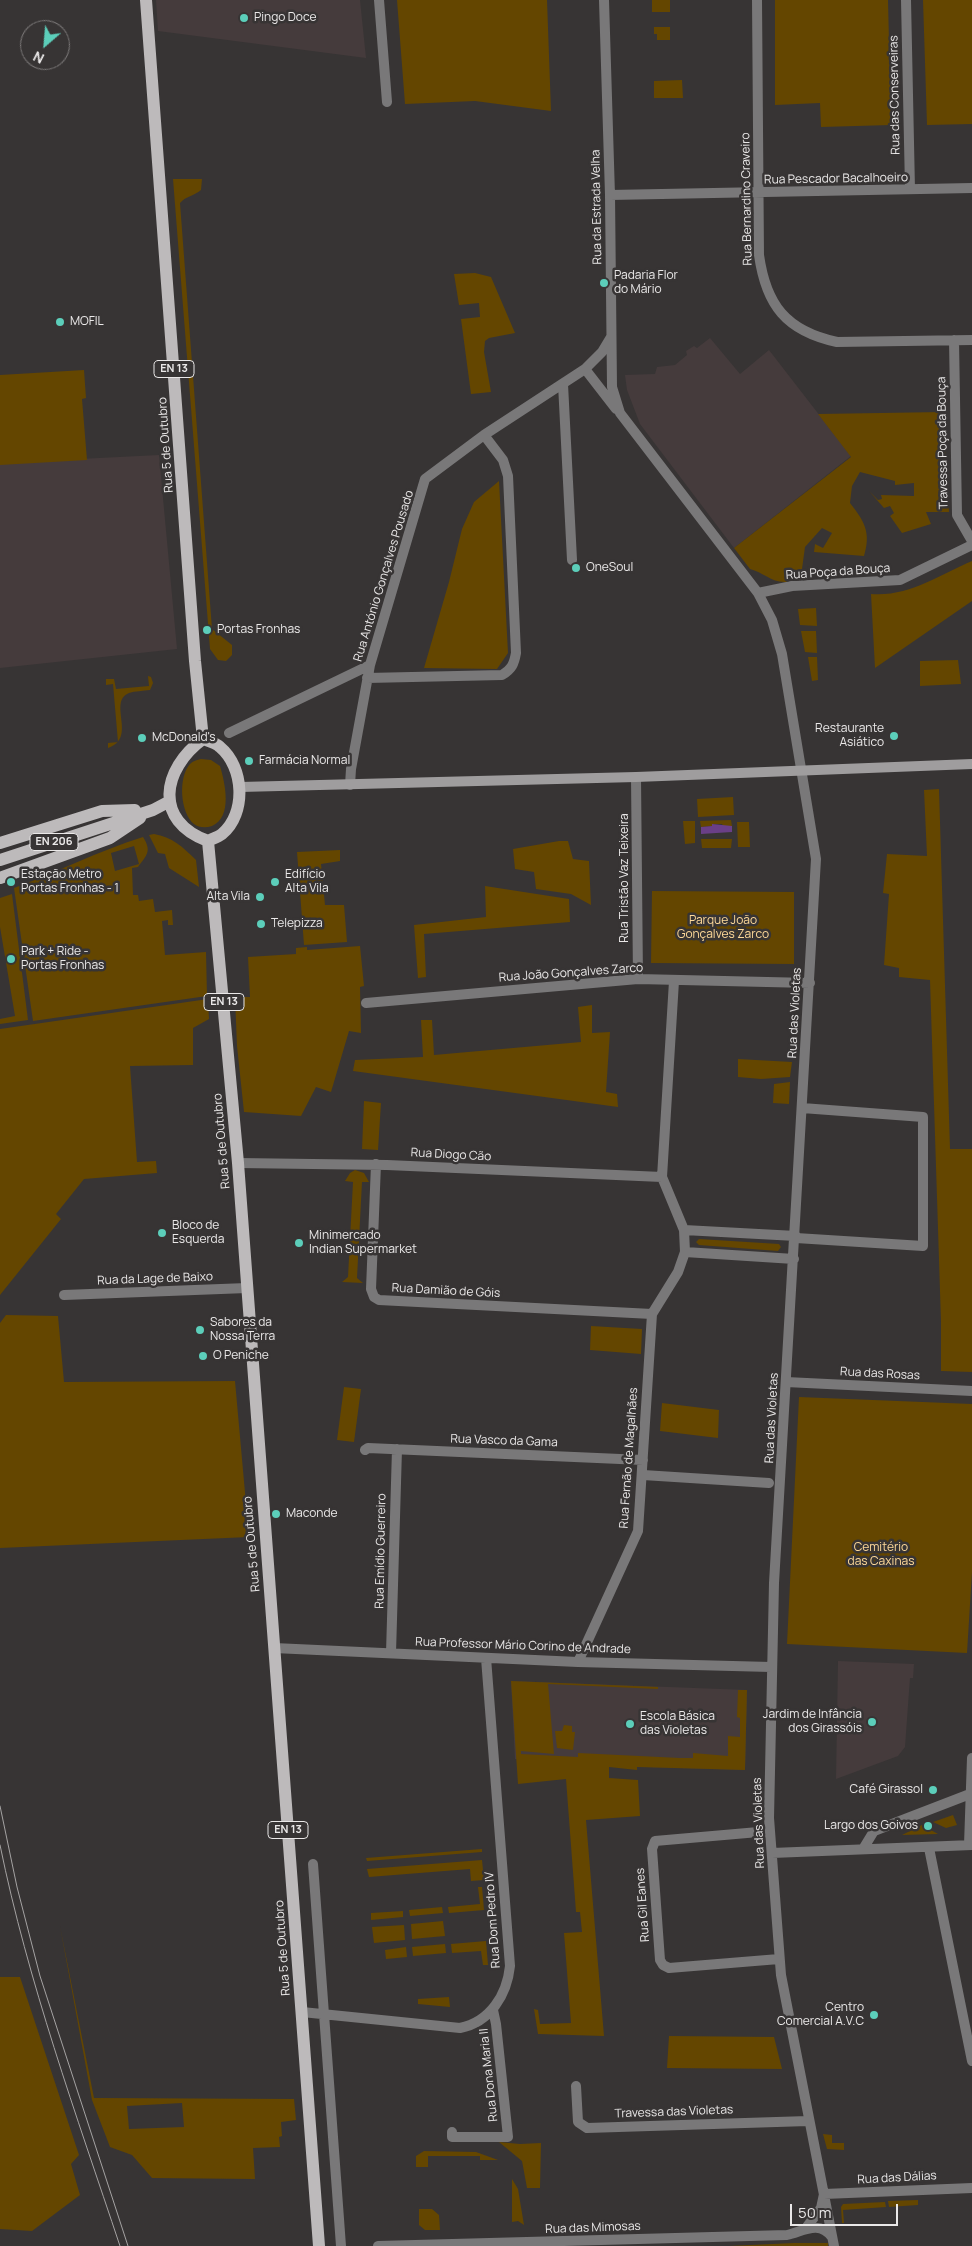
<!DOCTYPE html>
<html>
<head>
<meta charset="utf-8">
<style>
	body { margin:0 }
	#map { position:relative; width:972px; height:2246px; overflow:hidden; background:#373434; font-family:Manrope,sans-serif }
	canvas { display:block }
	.north { position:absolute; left:20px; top:20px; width:50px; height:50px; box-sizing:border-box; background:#373434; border:1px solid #7f7c7c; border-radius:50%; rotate:207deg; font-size:14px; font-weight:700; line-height:20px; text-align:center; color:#eae8e8 }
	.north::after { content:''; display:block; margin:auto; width:18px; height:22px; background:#5cceba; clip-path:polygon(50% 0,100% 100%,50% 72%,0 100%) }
	.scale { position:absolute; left:790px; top:2204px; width:108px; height:22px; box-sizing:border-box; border:2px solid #eae8e8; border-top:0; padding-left:6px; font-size:15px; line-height:18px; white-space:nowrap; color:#eae8e8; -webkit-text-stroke:4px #373434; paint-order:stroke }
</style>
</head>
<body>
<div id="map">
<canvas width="972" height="2246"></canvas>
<div class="north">N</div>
<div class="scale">50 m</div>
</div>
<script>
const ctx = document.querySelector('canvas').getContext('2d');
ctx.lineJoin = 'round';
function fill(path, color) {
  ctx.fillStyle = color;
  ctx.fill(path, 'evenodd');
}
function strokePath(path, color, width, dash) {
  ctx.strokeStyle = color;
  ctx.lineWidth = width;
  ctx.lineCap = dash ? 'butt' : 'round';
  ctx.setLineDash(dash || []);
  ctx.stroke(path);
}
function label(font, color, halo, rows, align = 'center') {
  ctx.font = font + ' Manrope,sans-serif';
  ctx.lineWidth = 5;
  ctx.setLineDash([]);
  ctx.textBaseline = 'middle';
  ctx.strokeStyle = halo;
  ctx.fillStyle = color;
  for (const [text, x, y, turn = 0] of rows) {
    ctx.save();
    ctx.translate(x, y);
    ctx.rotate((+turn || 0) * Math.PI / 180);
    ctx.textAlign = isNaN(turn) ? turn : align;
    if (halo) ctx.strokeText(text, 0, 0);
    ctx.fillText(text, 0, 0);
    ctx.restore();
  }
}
const built = new Path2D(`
	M156,0H360L366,58L158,31Z
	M710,338L740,374L769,350L851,456L734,548L640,424L627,390L625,375L655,374L657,367L675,365L687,355L686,351L694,346L697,348Z
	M159,455L177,649L0,668V463Z
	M838,1661L914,1664L913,1678H910L905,1747L898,1756L836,1779Z
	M511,1681L747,1690L745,1770L578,1765L515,1759Z`);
const green = new Path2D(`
	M397,0H547L551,111L475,101L405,104Z
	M652,0H670V12H652Z
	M775,0H888L891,125L821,127L820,103L775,105Z
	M923,0H972V124L927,125Z
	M654,27H670V40H657V34H654Z
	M682,80L683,98H654V81Z
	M173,179H202L201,190C194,196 186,196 180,203L212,629L232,645V655L226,661L218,660L210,649Z
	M475,273L491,277L515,333L489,338L485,341L484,352L491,392L471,394L461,319L480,317L479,303L459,305L454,274Z
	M84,370L86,398L82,399L87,460L0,465V375Z
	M943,412L949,512H926L931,524L902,533L890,516L894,513L890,506L884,508L869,491L878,500L882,499L881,495L914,496V483L895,485V481L860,472L852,486L850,503C865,522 871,533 864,556L814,552L815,544L823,548L832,533L822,528L805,547L802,569L786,582C772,583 763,572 750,569L734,548L851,457L818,414Z
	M499,481L508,653L497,669L424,668L449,582L462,529L474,502Z
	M972,561V601L875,668L871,594C909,597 939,575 972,561Z
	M816,608L817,626L800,625L798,609Z
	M801,631H816L817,653L805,652Z
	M808,657H817L818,680L812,681Z
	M958,660L961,684L920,686V661Z
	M148,676L151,677L153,683L150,690C143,691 135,691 129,693C107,702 138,738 108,748V743L118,742L113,684L106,685V679H114L116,689L149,686Z
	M201,759L211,760L220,766C225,783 233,817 212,826C206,828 199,828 194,824C180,813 178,777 190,764C193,761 197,760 201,759Z
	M939,789L950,1149H972V1372L941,1371V1322L930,980L899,977V968L884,965L889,894L883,893L887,854L927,856L924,790Z
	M733,797L734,815L698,817L697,799Z
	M731,820L732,826H723L722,824H712V826L701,827L700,821Z
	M683,821H695V843L685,844Z
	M737,822H749L750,847H738Z
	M154,834C172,837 183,847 196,860L199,887L169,868L165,854L158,853L149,835Z
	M143,837C152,851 147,855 138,867L132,868L133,895H138L139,901L153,899L155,912L172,910L173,925H168V920L162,921L165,955L206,952L207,996L33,1021L14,888C58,872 98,851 143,837ZM134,846L139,864L115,871L111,853Z
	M701,839H732L731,848H702Z
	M559,841H568L573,859L589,861L591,905L571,894L536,889L534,872L515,869L513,849Z
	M340,850V861L321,864L325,905H344L347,942L304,945L297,852Z
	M485,886L569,899L570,922L424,934L426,977L418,978L414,925L486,917Z
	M652,891L794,892V964L651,963Z
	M12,894L28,1020L0,1024V1019L15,1016L0,927V898Z
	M360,946L364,986L360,987L361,1033L349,1031L331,1092L316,1087L301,1116L244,1112L237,1046L235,997H250L248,957L296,954V948L307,947V950Z
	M208,999L209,1019L193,1028V1065L130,1066L137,1162L156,1161L157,1173L84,1179L56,1214L61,1219L0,1295V1029Z
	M592,1005V1033L610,1032L606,1092L617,1094L618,1107L353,1071L355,1060L423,1057L421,1020H432L434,1055L581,1042L578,1007Z
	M738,1059L792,1062L790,1077L761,1079L738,1077Z
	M790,1082L789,1104L773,1103L774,1084Z
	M364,1101L381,1103L378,1150L362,1149Z
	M355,1170L364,1173L369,1182H362L357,1278L363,1283L342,1282L348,1277L353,1182L345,1181L350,1173Z
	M699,1239L779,1244L781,1247L778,1251L699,1245L696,1242Z
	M6,1315L58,1316L64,1382L235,1381L249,1537L0,1548V1323Z
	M591,1326L642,1329L641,1354L590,1350Z
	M344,1387L361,1389L354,1442L337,1440Z
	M799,1397L972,1404V1572L967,1653L787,1644Z
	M662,1403L719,1410L718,1438L660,1431Z
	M511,1681L658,1687V1689L548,1684L554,1754L521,1751V1754L578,1757V1753L680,1758H693V1753L728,1756V1736L740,1737V1718L737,1717L738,1690H747L745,1770L637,1767V1770L609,1767V1778L638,1780L640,1816L586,1820L604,2036L538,2034L534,2009L538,2010L540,2024L571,2023L564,1933L582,1932L580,1912H576L566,1779L518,1784Z
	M564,1725L572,1726V1732H575L573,1750L557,1748L555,1731H562Z
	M953,1815L957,1825L946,1828L933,1822Z
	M922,1825L938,1834L902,1835Z
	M482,1849V1852L367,1861L366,1858Z
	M482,1860L484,1880L471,1881L470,1869L369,1877L367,1869Z
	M478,1887H482L484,1910L449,1913L448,1907L480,1904Z
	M442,1907L443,1913L410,1916L409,1910Z
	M403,1911V1917L371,1920V1913Z
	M443,1921L445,1936L412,1939L411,1924Z
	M404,1925L405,1940L374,1943L372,1927Z
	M60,1926L94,2098L294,2099L296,2120L281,2122L282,2136L279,2137L280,2147L253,2148L255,2179L152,2178L132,2155L110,2147L92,2100ZM182,2103L184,2127L129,2129L127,2106Z
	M486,1941L488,1965H483L481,1951L452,1953L451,1944Z
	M445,1944L446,1953L413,1956L412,1947Z
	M406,1947L407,1957L386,1959L385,1950Z
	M0,1977H20L79,2155L71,2164L80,2195L32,2231L0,2229Z
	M449,1997L450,2007L418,2004V1999Z
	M669,2036L774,2037L782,2069L667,2068Z
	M823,2134L832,2135V2143H844V2150L827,2149Z
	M499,2142L520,2144L541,2143L540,2188H527L522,2161Z
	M424,2151L476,2152L498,2160H480V2156H428V2167H416V2156Z
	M512,2179L518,2189L524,2225L518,2221L512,2222Z
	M918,2200V2205L889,2207L888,2201Z
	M885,2202L886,2207L843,2210L844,2223H842L841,2207L843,2204Z
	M419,2209H432L439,2215L440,2230H425L419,2225Z
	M794,2243H828V2246H729Z`);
const water = new Path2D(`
	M712,824L732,826V832L701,834V827L712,826Z`);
const street = new Path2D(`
	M379,0L387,102
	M604,0L610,195L612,387L620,413L758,593L772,620L782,654L816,859L774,1583L769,1818L781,1975L834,2246
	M757,0L759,255C766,305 786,331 837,342L972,340
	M906,0L910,189
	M610,195L972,188
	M954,340L957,515L972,541
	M585,369L616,409
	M563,384L572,560
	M758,593L792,586L900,580L972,545
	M367,678L502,675C512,669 514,664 516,653L508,476L503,460L484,435
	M229,733L370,665
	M636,777L638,979
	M350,785L351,769L370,665L425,479L484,435L585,369L602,352L611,337
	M674,981L662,1177L684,1230L796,1236
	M366,1003L638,979L810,983
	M238,1163L387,1165L662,1177
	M376,1164L371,1289L374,1297L379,1300L652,1314
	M684,1230L685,1252
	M796,1238L923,1246V1117L802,1108
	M64,1295L247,1288
	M786,1382L972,1391
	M365,1450L368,1448L643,1460
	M643,1475L769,1483
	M274,1648L578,1662L771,1667
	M391,1653L397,1449
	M578,1662L638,1531L652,1314L678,1272L685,1252L794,1259
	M770,1831L655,1841L652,1849L660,1960L663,1965L669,1968L779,1959
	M969,1845L972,1758
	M929,1848L972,2061
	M863,1849L874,1831L970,1794
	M772,1853L972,1845
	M313,1864L341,2246
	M302,2012L460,2028C490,2022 507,1995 510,1966L486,1658
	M576,2086L578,2122L587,2128L808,2121
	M452,2132V2137H508L496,2024L493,2010
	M806,2228L821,2208L824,2194L972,2188
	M378,2246L787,2235C804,2231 819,2220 832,2237`);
const secondary = new Path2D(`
	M240,787L636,777L972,764`);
const primary = new Path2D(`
	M146,0L195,661L203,739
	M203,739C208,741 216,743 220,747C244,767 247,813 222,834C218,837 212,839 208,841C153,821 162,769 203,739Z
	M208,841L238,1163L319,2246
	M0,843L102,811L135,810
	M0,860L153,810L170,801
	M0,878L110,838L140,818`);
const tram = new Path2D(`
	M0,1806L17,1887L40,1976L128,2246
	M0,1845C28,1982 76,2114 120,2246`);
const markers = [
	[244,18,5,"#5cceba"],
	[604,283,5,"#5cceba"],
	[60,322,5,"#5cceba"],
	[576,568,5,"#5cceba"],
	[207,630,5,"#5cceba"],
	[894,736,5,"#5cceba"],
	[142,738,5,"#5cceba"],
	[249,761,5,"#5cceba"],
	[11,882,5,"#5cceba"],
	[275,882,5,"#5cceba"],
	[260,897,5,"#5cceba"],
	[261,924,5,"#5cceba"],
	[11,959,5,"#5cceba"],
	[162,1233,5,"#5cceba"],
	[299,1243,5,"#5cceba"],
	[200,1330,5,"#5cceba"],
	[203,1356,5,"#5cceba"],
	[276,1514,5,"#5cceba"],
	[872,1722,5,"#5cceba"],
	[630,1724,5,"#5cceba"],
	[933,1790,5,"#5cceba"],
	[928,1826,5,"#5cceba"],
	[874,2015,5,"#5cceba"]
];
const shields = [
	[174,369,40],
	[54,842,48],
	[224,1002,40],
	[288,1830,40]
];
const shieldNames = [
	["EN 13",174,369],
	["EN 206",54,842],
	["EN 13",224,1002],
	["EN 13",288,1830]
];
const poiNames = [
	["Pingo Doce",254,18],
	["Padaria Flor",614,276],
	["do Mário",614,290],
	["MOFIL",70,322],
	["OneSoul",586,568],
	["Portas Fronhas",217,630],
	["Restaurante",884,729,"right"],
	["Asiático",884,743,"right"],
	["McDonald's",152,738],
	["Farmácia Normal",259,761],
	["Estação Metro",21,875],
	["Portas Fronhas - 1",21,889],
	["Edifício",285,875],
	["Alta Vila",285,889],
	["Alta Vila",250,897,"right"],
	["Telepizza",271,924],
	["Park + Ride -",21,952],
	["Portas Fronhas",21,966],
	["Bloco de",172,1226],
	["Esquerda",172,1240],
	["Minimercado",309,1236],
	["Indian Supermarket",309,1250],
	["Sabores da",210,1323],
	["Nossa Terra",210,1337],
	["O Peniche",213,1356],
	["Maconde",286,1514],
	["Jardim de Infância",862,1715,"right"],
	["dos Girassóis",862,1729,"right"],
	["Escola Básica",640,1717],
	["das Violetas",640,1731],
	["Café Girassol",923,1790,"right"],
	["Largo dos Goivos",918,1826,"right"],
	["Centro",864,2008,"right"],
	["Comercial A.V.C",864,2022,"right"]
];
const streetNames = [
	["Rua das Conserveiras",895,95,-91],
	["Rua Pescador Bacalhoeiro",836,179,-1],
	["Rua Bernardino Craveiro",747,199,-91],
	["Rua da Estrada Velha",597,207,-91],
	["Travessa Poça da Bouça",943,443,-91],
	["Rua 5 de Outubro",166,445,-94],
	["Rua Poça da Bouça",838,572,-4],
	["Rua António Gonçalves Pousado",384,576,-73],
	["Rua Tristão Vaz Teixeira",625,878,-90],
	["Rua João Gonçalves Zarco",571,973,-4],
	["Rua das Violetas",795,1013,-87],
	["Rua 5 de Outubro",222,1141,-95],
	["Rua Diogo Cão",451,1155,3],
	["Rua da Lage de Baixo",155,1279,-2],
	["Rua Damião de Góis",446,1291,3],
	["Rua das Rosas",880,1374,3],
	["Rua das Violetas",772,1418,-87],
	["Rua Vasco da Gama",504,1441,2],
	["Rua Fernão de Magalhães",629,1458,-86],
	["Rua 5 de Outubro",252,1544,-95],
	["Rua Emídio Guerreiro",381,1551,-89],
	["Rua Professor Mário Corino de Andrade",523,1646,2],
	["Rua das Violetas",759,1823,-92],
	["Rua Gil Eanes",643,1905,-94],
	["Rua Dom Pedro IV",493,1920,-94],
	["Rua 5 de Outubro",283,1948,-94],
	["Rua Dona Maria II",489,2075,-96],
	["Travessa das Violetas",674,2112,-2],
	["Rua das Dálias",897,2178,-3],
	["Rua das Mimosas",593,2228,-2]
];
const parkNames = [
	["Parque João",723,921],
	["Gonçalves Zarco",723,935],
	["Cemitério",881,1548],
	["das Caxinas",881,1562]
];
fill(built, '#453b3c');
fill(green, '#644600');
fill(water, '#6a3f87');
strokePath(street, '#797879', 10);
strokePath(secondary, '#9f9d9e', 10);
strokePath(primary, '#bdbabb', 12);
strokePath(tram, '#a5a3a3', 1);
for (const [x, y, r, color] of markers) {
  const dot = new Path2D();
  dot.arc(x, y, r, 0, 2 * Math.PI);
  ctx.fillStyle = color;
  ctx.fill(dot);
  strokePath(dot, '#373434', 2);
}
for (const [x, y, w] of shields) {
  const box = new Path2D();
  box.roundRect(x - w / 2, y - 8.5, w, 17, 4);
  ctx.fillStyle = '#373434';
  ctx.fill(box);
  strokePath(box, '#eae8e8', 1);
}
label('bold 11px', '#eae8e8', null, shieldNames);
label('12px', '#eae8e8', '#373434', poiNames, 'left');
label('12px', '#eae8e8', '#373434', streetNames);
label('12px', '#fed999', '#373434', parkNames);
</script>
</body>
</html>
